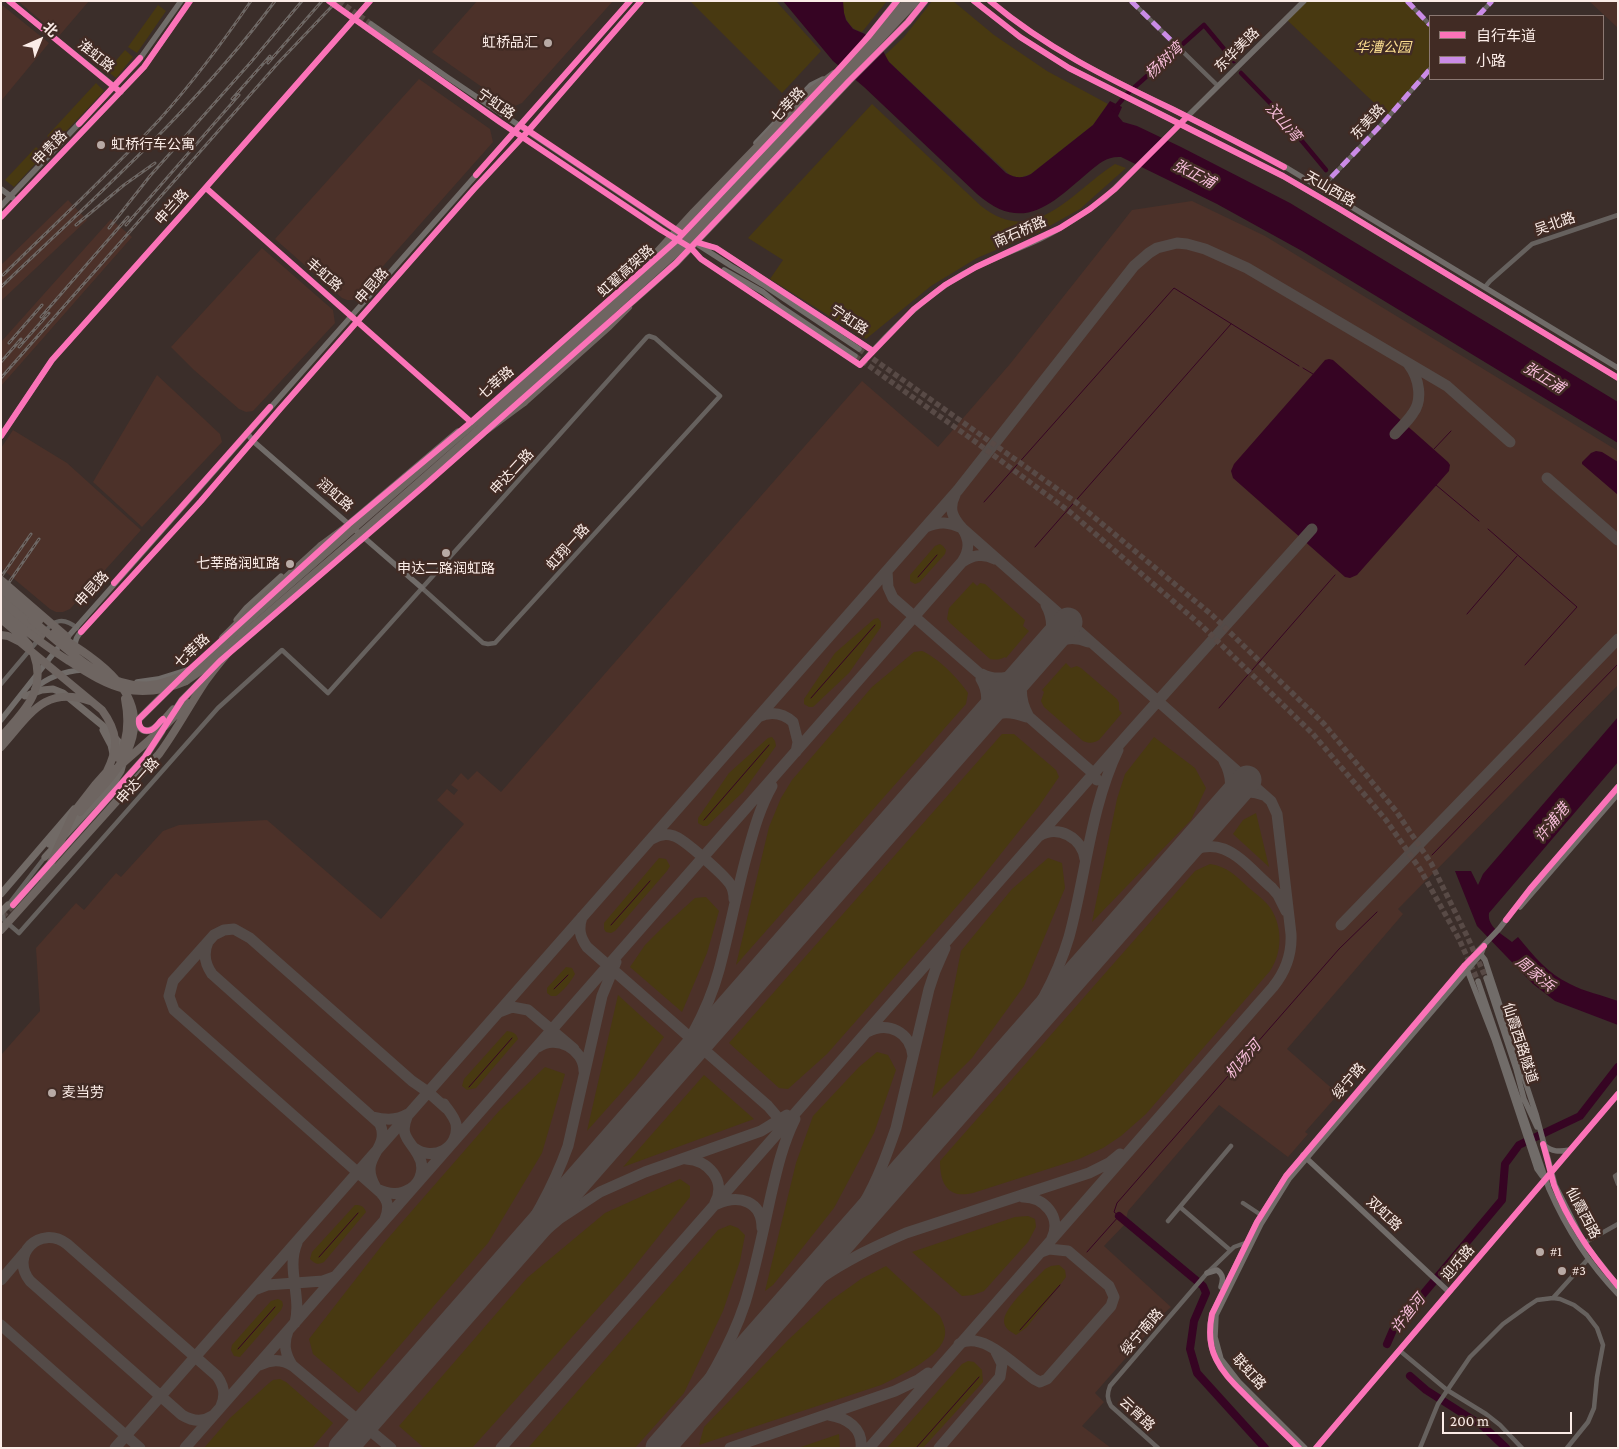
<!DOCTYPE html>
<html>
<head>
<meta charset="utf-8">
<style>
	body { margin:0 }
	#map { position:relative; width:1619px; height:1449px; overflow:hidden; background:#3b2e2a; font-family:"Crimson Pro","Noto Sans SC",serif }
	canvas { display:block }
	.frame { position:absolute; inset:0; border:2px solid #fbece7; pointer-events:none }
	.legend { position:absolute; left:1429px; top:15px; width:175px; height:65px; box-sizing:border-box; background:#412b24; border:1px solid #8b7872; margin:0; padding:6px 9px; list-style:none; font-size:15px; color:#fbece7 }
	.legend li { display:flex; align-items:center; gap:10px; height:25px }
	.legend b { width:25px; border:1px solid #8b7872 }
	.north { position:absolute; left:15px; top:15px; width:50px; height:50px; -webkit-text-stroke:4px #412b24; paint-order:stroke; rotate:44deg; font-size:14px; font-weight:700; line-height:20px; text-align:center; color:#fbece7 }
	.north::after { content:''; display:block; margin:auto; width:18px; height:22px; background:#fbece7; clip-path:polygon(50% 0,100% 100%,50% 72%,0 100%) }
	.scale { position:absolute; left:1442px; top:1412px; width:130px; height:22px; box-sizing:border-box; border:2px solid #fbece7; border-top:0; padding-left:6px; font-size:15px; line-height:18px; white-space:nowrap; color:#fbece7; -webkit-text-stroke:4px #412b24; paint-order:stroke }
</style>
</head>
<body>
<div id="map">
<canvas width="1619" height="1449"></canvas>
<div class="frame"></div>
<ul class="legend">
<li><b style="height:6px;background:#fb73b8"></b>自行车道</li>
<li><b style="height:6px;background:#ca8be6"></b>小路</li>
</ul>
<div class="north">北</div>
<div class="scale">200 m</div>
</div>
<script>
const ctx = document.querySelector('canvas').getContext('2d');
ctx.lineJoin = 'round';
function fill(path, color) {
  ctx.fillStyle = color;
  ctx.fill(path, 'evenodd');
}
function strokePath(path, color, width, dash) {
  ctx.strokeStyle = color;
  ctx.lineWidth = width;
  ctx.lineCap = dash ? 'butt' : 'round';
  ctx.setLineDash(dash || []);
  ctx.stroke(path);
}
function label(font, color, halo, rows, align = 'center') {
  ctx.font = font + ' "Crimson Pro","Noto Sans SC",serif';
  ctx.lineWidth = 5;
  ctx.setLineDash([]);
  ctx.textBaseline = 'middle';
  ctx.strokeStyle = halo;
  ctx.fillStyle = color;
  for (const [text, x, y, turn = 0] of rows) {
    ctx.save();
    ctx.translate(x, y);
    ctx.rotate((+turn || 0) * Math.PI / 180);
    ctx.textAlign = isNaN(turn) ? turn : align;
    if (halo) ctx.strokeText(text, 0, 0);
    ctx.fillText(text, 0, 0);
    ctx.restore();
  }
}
const built = new Path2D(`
	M18,1H89L59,36Z
	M477,1H613L522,103L515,106H509L432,52Z
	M1590,1H1618V28L1589,1Z
	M2,5L49,43L1,101V6Z
	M419,79L490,129L493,142L353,300H347L342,298L275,239Z
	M68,200L87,220L1,301V265Z
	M1192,201L1265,236L1618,451V685L1398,909L1403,914L1287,1049L1336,1092L1332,1097L1334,1099L1305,1132L1308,1134L1288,1157L1219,1105L1128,1211L1126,1219L1128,1221L1104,1246L1171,1307L1159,1318L1160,1319L1095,1393L1104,1402L1082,1426L1111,1448H1V1055L40,1011L36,948L76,903L84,910L116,873L121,877L163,831L179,825L267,820L381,919L464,824L437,800L447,789L454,795L458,790L451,785L461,773L468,780L477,771L501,792L862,381L938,447L1010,364L1132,210Z
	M111,219L132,237L1,386V342Z
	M262,248L333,310L335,323L253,411L246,412L239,409L194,370L171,347Z
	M157,375L220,434L222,442L142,527L93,482Z
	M13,430L67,463L141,530L70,609L63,612H56L50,609L1,568V448Z`);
const green = new Path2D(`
	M690,1H776L821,51L782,93Z
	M843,1H887L862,32C848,29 842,14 843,1Z
	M932,1H953L994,35L1047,71L1108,104L1093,125L1031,174L1019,178L1010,175L886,59L885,55L904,37Z
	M1304,1H1407L1430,25V69L1388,116L1286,19Z
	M158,5L166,11L137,53L128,47Z
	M125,50L133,57L116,78L107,71Z
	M96,83L104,91L55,143L47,136Z
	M872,104L981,206C1035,249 1072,191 1115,164L1126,168L1080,209L1039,232L977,258L931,286L866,339L770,279L783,260L748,238Z
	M36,147L44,154L14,187L5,180Z
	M940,544L943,546L946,550L945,554L920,582L915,584L910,581V575L935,546Z
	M973,582L977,586L980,583L985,584L1025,620L1023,626L1029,631L1006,658L1005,657C999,660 996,660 990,659L950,623L947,619L949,608Z
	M878,618L881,622V627L849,673L813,707H809L804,704V699L835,653L874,619Z
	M922,651C937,657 959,679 968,693L966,704L736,965L769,827L781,798L792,780L872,687L914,652Z
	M1066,663L1071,668L1077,666L1081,668L1117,699L1119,703V710L1122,713L1099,740C1093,743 1090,744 1083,741L1044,707L1041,701L1044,692L1042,690Z
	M1002,734H1014L1056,770L1059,777L1039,806L980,880L827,1054L788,1089L779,1088L729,1043Z
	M772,737L775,741L776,746L743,792L707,826H703L698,823V818L729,773L768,738Z
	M1154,737L1195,768L1206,788L1191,820L1092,922L1117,799L1125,774Z
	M1256,813L1269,867L1233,834L1243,820Z
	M659,858L666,859L670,866L667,871L615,931L611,933L606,932L604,929V923Z
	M1048,858L1062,863L1065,888L1024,986L972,1058L932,1098L961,951L1012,889Z
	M1210,864C1228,867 1235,875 1249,888C1256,894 1266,901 1271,909C1283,928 1282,953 1270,971L1146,1114L1121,1136L1103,1148L1079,1159L973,1193C948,1199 940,1184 940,1161L1195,871Z
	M706,897L719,911L707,953L682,1012L630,967L645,945L664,926L695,898Z
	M566,967L572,968L575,974C571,982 563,991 556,996H551L547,993V988Z
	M618,995L664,1037L636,1076L587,1131Z
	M507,1031C513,1032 516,1033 518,1039L476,1088L467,1090L462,1086L464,1079Z
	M877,1052L888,1055L896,1070L874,1133L834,1208L773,1285L765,1291L796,1163L813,1116L859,1067Z
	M545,1067L565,1074L542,1153L488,1243L359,1393L313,1354L309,1339L383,1244L499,1111Z
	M704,1075L754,1119L623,1167Z
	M680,1179L690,1186V1197L626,1277L472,1448H424L399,1426L527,1278L605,1213Z
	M355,1205C361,1205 364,1206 366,1212L324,1262C318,1265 315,1264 310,1259L312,1252Z
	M1028,1216L1035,1219L1036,1227L1028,1242L984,1291L973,1295L962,1296L912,1252L1015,1217Z
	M730,1225L738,1228L745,1235L740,1261L723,1311L684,1393L635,1448H528L718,1230Z
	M1059,1265L1065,1270L1066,1277L1027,1327L1016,1335C1010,1331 1004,1328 1004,1321C1004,1307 1035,1280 1045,1269L1051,1266Z
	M886,1266L940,1316C943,1323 946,1328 945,1335C942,1357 899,1376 881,1385L699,1445L704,1427L788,1340L830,1301L861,1279Z
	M278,1299L282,1301L283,1305L281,1310L240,1357L234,1356L231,1350L232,1345L271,1301Z
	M968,1361L974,1362L982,1370L983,1382L923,1448H887L962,1364Z
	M280,1379L286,1382L333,1423L312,1448H204L230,1418L268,1384L273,1380Z
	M839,1434L840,1448H798Z`);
const water = new Path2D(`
	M783,1H843L844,13L846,20L853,29L865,34L883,51L889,62L1006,173C1015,178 1022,179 1031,174L1093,125L1110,101L1122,107L1118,116L1123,122L1137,126L1181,147L1290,203L1618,402V443L1302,251L1217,204L1121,157C1107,156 1100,163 1090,171C1052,203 1024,235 977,194L864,87L833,61Z
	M1329,359L1333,360L1448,462L1450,465L1449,471L1357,575L1350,578L1345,577L1233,478L1231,471L1234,464L1313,374L1325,360Z
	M1596,451L1602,452L1618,462V495L1582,464V462L1591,453Z
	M1618,717V762L1489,913C1487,927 1502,934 1512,942L1518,937C1533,955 1548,974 1570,984C1585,992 1602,995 1618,1001V1025L1555,1001L1533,984L1477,926L1455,871H1471L1478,885L1483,874Z`);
const stream = new Path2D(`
	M1303,368L1313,374
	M1434,449L1451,431
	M1436,485L1479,521
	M984,502L1174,288L1299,366
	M1488,529L1577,607L1525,665
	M1035,547L1231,324
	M918,577L937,555
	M1467,614L1517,556
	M811,698L875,625
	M1219,708L1335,575
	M704,820L769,745
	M1432,855L1618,664
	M611,925L650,881
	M554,989L568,975
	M469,1087L512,1038
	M1087,1252L1119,1216L1114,1212L1117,1203L1339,949L1377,912
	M319,1257L358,1213
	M1020,1330L1060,1285
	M238,1349L275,1307
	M916,1448L979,1377`);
const canal = new Path2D(`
	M1241,73L1272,105L1326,170
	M1114,109L1128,93L1204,25L1234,61`);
const river = new Path2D(`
	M1119,1216L1203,1286L1206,1293L1194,1321L1190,1349L1197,1373L1265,1448
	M1387,1344L1393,1330L1502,1200L1505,1164L1519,1145L1580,1116L1618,1067
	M1410,1376L1426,1390L1484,1427L1506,1448`);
const taxiway = new Path2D(`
	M1395,434C1401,427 1408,421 1413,413C1423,400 1419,378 1409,365
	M1547,478L1618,540
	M962,562C973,555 983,553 995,559
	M887,571L888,587L893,598L1093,773L1097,780
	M1045,649C1053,634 1054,619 1046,605
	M1044,650C1057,639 1072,635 1088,642
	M982,674C997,682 1015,677 1028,668
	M1028,715C1019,698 1019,682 1029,667
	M758,717C771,711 783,713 793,722L798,742L796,752
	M979,722C988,708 990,694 981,679
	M977,726C992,712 1006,709 1026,717
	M1224,761C1232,775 1233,792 1225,806
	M1232,798C1242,791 1251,790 1263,795
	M1039,836C1058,824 1082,838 1085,859
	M652,839C658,835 666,833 674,836C684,839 724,875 730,884C733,889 734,894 734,899
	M1181,856C1223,830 1242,862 1272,888L1278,895L1286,911
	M582,917C578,929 580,937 587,947L768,1106L780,1120L783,1127
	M1341,925L1618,639
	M208,942C203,953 205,964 212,974L380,1124C391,1150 358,1156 375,1186
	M499,1012L512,1007L528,1010L574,1049
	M867,1032C889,1021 910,1032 913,1056
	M538,1047C556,1034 584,1049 584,1071
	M1004,1056C1032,1021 1056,981 1069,937C1086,875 1090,809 1118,750
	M648,1100C679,1061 706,1018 719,970C729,933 736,895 746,858C753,833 759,809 772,786
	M373,1117C385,1120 397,1121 408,1114
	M414,1148C433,1162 460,1148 456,1124C454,1116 448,1110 444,1104
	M686,1159C708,1160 727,1181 715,1203
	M377,1189C389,1194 399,1196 410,1189C422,1182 425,1166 418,1155C410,1140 399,1136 407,1117
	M1023,1197C1044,1197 1062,1217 1052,1238
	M717,1204C739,1194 762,1201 762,1228
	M385,1219C389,1209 389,1201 381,1193L174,1010L169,996L173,981L214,935L224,930L234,929L250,938L412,1081L428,1092L447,1109
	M515,1256L559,1219L600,1192L645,1172L761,1131L787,1115
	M825,1260C838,1241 852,1223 864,1203C878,1179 887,1154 896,1128L929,989L935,971L945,948
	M501,1268C529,1230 552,1191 568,1146L602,996L616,962
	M1,1280L25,1252
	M254,1290L267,1285L323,1281L334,1277
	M295,1323C302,1297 286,1268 297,1243
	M1,1325L140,1448
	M766,1327C784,1310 801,1291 821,1278C848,1259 876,1246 906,1233L1089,1173L1109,1163L1120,1154
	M288,1331C283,1344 285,1354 292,1365
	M959,1344C983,1330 1015,1366 1034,1379L1040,1382L1047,1379L1111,1306L1114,1297L1109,1286L1068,1251L1049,1249L1041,1252
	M260,1365C271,1359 282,1359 293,1366L391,1448
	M829,1415C847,1418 863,1428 861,1448
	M212,1416C202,1423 192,1421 182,1415L30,1281C9,1255 40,1224 67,1244L217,1376C224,1386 226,1395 221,1406
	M678,1427C705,1388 730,1348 745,1303C756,1267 763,1231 771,1195C777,1169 783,1143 795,1119
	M115,1448L958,490L1134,266L1149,253L1157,248L1177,243L1187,244L1205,249L1247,268L1447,386L1510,442
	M185,1448L962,562C970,550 970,540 962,528C949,522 939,521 926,527
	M501,1448L1131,731L1312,529
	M730,1448L895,1391L918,1380L928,1373
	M869,1448L1273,987C1286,971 1292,954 1291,934L1277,814L1271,801L962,528C953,518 948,509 955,495
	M939,1448L1000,1377L1002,1364L996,1352`);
const runway = new Path2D(`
	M343,1448L1068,622
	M660,1448L1247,780`);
const secondaryTunnel = new Path2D(`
	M329,1L368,29
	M339,1L371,24
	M859,349L1077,503L1212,615L1324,724L1396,811L1431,863L1467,936L1486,978
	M855,356L973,440L1070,512L1202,626L1313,734L1386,820L1420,869L1459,939L1478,981`);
const primaryTunnel = new Path2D(`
	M1,917L13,905`);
const street = new Path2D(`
	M1131,1L1218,86
	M1407,1L1430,25
	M1478,16L1492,1
	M206,188L471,422
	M1321,188L1383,123L1430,69
	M1485,287L1490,281L1532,244L1618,215
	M44,633C54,619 64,617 77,628
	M1,684L39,639
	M8,905L45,857
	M2,913L4,920L19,933L218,708L282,650L328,693L647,337L649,336L655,338L720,396L495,643L488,644L483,643L422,588
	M1618,1174L1615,1176L1618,1184
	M1243,1203L1261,1215
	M1180,1207L1230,1250
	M1168,1221L1231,1146
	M1584,1243L1618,1224
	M1553,1298L1588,1259
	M1399,1350L1447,1390L1486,1414L1500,1425L1522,1448
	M1158,1448L1111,1406C1107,1399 1107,1394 1110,1386L1207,1273L1234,1247L1248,1242
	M1420,1448L1438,1404L1470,1357L1503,1324L1528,1306L1537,1300L1553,1298L1560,1299L1574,1305L1587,1315L1597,1328L1603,1345L1597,1377L1594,1408L1588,1422L1567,1448`);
const secondary = new Path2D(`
	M9,1L121,92
	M974,1L1020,37L1069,68L1283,176L1338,208L1618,378
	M990,1C1047,49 1108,78 1174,110C1212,129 1250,148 1287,168L1618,368
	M371,24L447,77L675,230L731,266L765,286L859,349
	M368,29L500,122L674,238
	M756,143L811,85L823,79
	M1,189L13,198
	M1,206L139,60L181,1
	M1,217L144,67L190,1
	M700,244L716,248L873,351
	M691,248L701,259L860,365C891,330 923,297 963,274C988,260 1014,251 1040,239C1063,228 1084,213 1105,198L1304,1
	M724,270L763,292L780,306L855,356
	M247,433L253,441L422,588
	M1,436L52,360L186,210L370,1
	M65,640L630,1
	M76,649C74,642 76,637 81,632L201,501L280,409L474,189L529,130L641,1
	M137,682L158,679L190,669
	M34,689C47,678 65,671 83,670
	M1,720L57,649
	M1520,907L1618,794
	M1479,952L1485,960L1536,1114L1555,1185L1584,1243L1618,1286
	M1466,967L1494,1039L1537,1169L1542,1176
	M1486,978L1516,1069L1524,1099L1537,1127
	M1478,981L1549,1189C1566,1228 1588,1263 1618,1294
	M1544,1145C1552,1152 1559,1152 1570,1150
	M1303,1155L1449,1292
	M1207,1273L1217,1270C1224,1275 1223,1280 1221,1287
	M1299,1448L1235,1385L1217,1361L1212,1349L1210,1337V1325L1212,1314L1257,1222L1286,1176L1478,951L1499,929L1530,889L1618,787
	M1305,1448L1239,1382L1221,1359L1215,1337L1216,1315L1261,1224L1289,1179L1481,954L1484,946
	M1316,1448L1618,1094`);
const primary = new Path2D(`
	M866,40L897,1
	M623,310L676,263L849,81L908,22L925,1
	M348,525L458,432
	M237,620L247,608L281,577
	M238,645L482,434
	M172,686L139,719C138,724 138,727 143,730C154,735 167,715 173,709
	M25,696L42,690L53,689L63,693L108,730L118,741L123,750L124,760L121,771L114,782L45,857
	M172,715L182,700L209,673
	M103,730L111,745L113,754
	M49,844L80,812
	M1,894L74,809
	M13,905L145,757L162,731
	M1,912L8,905`);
const highway = new Path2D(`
	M809,93L834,74
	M524,402L609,326L628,307
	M1,595L32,620
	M1,604L41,636
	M223,638L252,609L321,546
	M186,681L202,670L350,543`);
const rail = new Path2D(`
	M268,63L322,1
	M232,99L270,56
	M76,225L124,185L155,163
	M126,225L239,95
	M109,228L150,176L251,62L302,1
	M3,275C56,223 110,173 160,119C193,82 223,42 251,1
	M1,287C97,195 195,109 275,1
	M41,317L128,217
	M9,343L42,305
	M19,347L49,313
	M1,362L21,339
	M1,378L279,62L337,1
	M1,577L31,534
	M1,594L39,539`);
const highwayBridge = new Path2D(`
	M652,258L694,212L809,93
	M478,436L524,402
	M350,543L518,395L700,231L916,1
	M321,546L352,523
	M1,580L67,637
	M1,589L39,621
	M1,611C23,629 45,646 69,661C110,688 138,702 186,681
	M1,619L20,635L29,645
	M32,620C65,647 106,691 151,685C164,684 176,678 188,673L513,389L695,226L907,1
	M54,633C96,659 155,694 127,752C116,775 95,794 80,812
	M1,635L8,636L20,642L102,710C118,732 119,747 107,771
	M1,737C23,712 47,691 34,655
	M1,747C29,716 44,685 90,701
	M118,758C129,739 129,719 125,699
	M123,763L164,727L187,703
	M44,878L74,812L95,785L111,767
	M1,930L159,754C176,731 189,706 205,682C217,665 230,650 244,634`);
const quiet = new Path2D(`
	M1131,1L1174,43
	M1407,1L1430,25
	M1478,16L1492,1
	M1321,188L1383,123L1430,69`);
const cycleway = new Path2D(`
	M9,1L119,91
	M329,1L500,122L661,230L691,248L701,259L860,365L914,309L945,285L976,267L1060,228L1090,209L1115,189L1187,117
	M974,1L1020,37L1069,68L1283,176L1338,208L1618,378
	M990,1C1046,48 1107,78 1172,109C1210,128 1247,147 1284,167
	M79,124L140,58
	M523,127L681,233
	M476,175L630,1
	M206,188L471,422
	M1,217L144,67L190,1
	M696,242L716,248L873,351
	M1,436L52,360L186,210L370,1
	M114,583L270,407
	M81,632L201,501L280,409L474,189L529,130L641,1
	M163,719C159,722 155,729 151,730C142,733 138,726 139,719L190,669L349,524L471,422L677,240L838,70L868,37L897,1
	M13,905L145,757L182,700L220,661L424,486L676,263L849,81L908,22L925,1
	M1506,920L1530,889L1618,787
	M1543,1144C1547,1157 1550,1171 1554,1185C1568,1222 1592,1256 1618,1286
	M1299,1448C1283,1432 1267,1417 1251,1401C1239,1388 1224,1376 1216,1359C1209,1345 1209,1329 1212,1314L1257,1222L1286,1176L1465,965L1484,946
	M1316,1448L1618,1094`);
const markers = [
	[548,43,5,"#b8aaa5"],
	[101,145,5,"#b8aaa5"],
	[446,553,5,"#b8aaa5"],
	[290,564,5,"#b8aaa5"],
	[52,1093,5,"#b8aaa5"],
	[1540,1252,5,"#b8aaa5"],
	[1562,1271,5,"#b8aaa5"]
];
const poiNames = [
	["虹桥品汇",538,43,"right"],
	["虹桥行车公寓",111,145],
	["七莘路润虹路",280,564,"right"],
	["申达二路润虹路",446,569,"center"],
	["麦当劳",62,1093],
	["#1",1550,1252],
	["#3",1572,1271]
];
const parkNames = [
	["华漕公园",1383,48]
];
const streetNames = [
	["东华美路",1237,50,-45],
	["淮虹路",96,56,39],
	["宁虹路",496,104,35],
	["七莘路",788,105,-47],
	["东美路",1368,122,-47],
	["申贵路",50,148,-46],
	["天山西路",1330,189,30],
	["申兰路",172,207,-48],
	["吴北路",1555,224,-19],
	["南石桥路",1020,232,-24],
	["虹翟高架路",626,271,-42],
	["丰虹路",324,275,41],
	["申昆路",372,286,-49],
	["宁虹路",849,320,34],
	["七莘路",496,383,-41],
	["申达二路",512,472,-47],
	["润虹路",335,495,41],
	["虹翔一路",568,547,-48],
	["申昆路",92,589,-48],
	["七莘路",192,651,-43],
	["申达一路",138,781,-49],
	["仙霞西路隧道",1520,1043,72],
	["绥宁路",1349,1081,-49],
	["仙霞西路",1583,1213,62],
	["双虹路",1384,1214,43],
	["迎乐路",1458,1263,-49],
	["绥宁南路",1142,1332,-49],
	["联虹路",1249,1372,48],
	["云宵路",1137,1414,43]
];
const waterNames = [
	["杨树湾",1164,61,-43],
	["汶山湾",1283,122,49],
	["张正浦",1194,174,27],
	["张正浦",1544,378,31],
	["许浦港",1552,823,-50],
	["周家浜",1535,974,40],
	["机场河",1243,1060,-49],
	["许渔河",1408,1314,-52]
];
fill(built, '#4c3129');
fill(green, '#483911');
fill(water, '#360423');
strokePath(stream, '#360423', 1);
strokePath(canal, '#360423', 4.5);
strokePath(river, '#360423', 8);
strokePath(taxiway, '#544b48', 11);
strokePath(runway, '#544b48', 29);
strokePath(secondaryTunnel, '#584a46', 5.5, [5.5, 3]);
strokePath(primaryTunnel, '#584a46', 7, [7, 3.5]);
strokePath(street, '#66615e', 4.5);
strokePath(secondary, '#716c69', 5.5);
strokePath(primary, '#716a66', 7);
strokePath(highway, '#6e6561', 8);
strokePath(rail, '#6e6865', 3);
strokePath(rail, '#412b24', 1, [4]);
strokePath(highwayBridge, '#6e6561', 8);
strokePath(quiet, '#ca8be6', 5, [10, 5]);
strokePath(cycleway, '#fb73b8', 6);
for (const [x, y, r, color] of markers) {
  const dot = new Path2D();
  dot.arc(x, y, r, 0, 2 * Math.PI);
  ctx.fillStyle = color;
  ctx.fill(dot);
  strokePath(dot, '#412b24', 2);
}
label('14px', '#fbece7', '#412b24', poiNames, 'left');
label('italic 14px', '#fcde90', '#412b24', parkNames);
label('14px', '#fbece7', '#412b24', streetNames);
label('italic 15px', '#f7bdda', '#412b24', waterNames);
</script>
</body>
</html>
